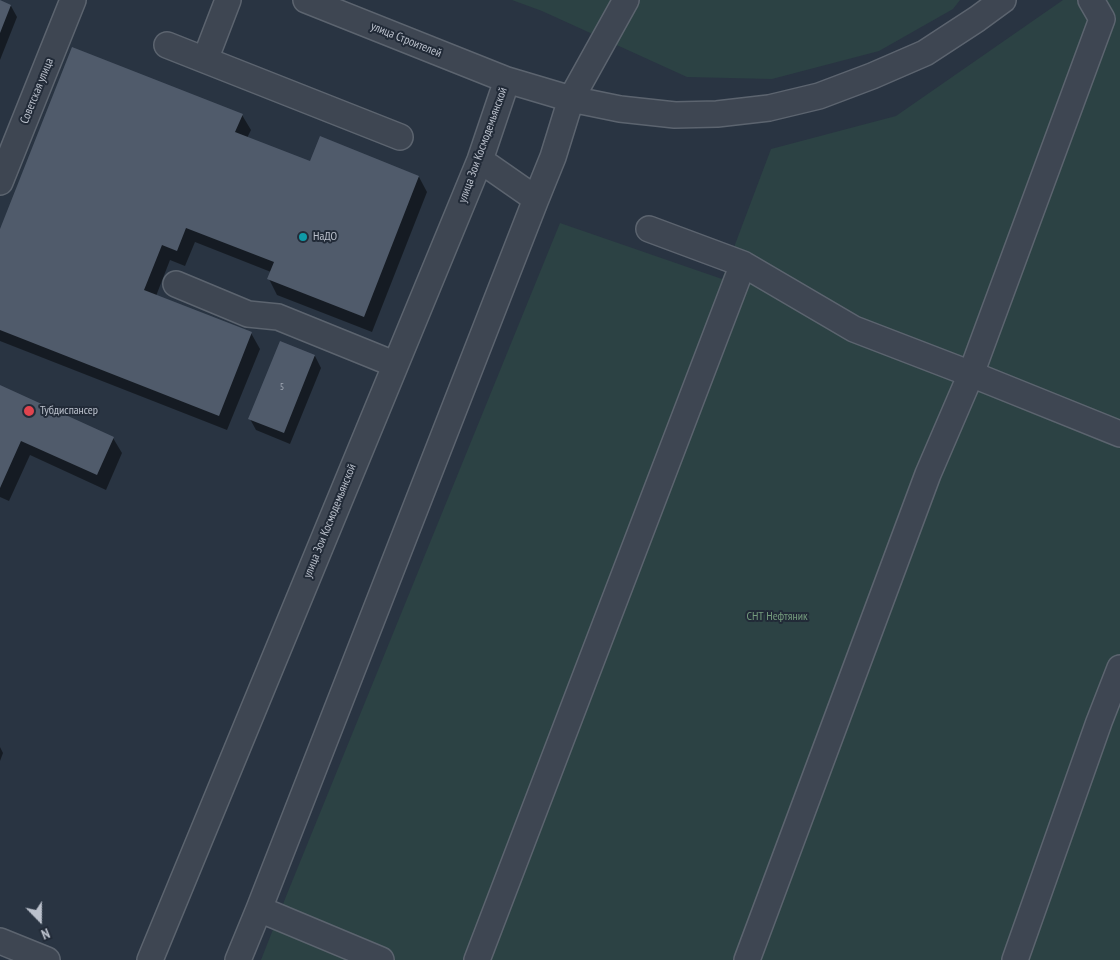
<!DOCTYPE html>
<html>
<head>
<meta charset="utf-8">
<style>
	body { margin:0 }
	#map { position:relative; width:1120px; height:960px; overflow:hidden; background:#293442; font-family:"PT Sans Narrow",sans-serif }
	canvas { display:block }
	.north { position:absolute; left:15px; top:895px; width:50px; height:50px; -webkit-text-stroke:4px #222b38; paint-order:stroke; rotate:158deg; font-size:14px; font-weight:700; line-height:20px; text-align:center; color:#bbc1cc }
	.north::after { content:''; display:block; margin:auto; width:18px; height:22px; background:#bbc1cc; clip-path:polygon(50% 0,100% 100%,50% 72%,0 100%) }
</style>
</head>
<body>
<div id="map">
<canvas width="1120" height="960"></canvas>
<div class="north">N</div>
</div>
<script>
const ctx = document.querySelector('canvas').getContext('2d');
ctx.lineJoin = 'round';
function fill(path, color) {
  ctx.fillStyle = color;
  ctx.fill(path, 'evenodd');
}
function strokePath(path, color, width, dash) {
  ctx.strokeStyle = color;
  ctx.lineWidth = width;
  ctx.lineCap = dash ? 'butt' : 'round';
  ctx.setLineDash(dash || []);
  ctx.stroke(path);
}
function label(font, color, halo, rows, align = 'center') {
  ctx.font = font + ' "PT Sans Narrow",sans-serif';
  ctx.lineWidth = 4;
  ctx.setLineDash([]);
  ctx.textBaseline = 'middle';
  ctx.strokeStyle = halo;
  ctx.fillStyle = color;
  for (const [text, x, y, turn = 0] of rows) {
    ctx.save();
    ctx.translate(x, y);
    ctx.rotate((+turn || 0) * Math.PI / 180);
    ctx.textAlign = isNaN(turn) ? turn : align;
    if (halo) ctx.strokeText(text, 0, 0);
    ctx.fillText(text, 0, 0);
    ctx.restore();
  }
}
const green = new Path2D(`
	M512,0H960L953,9L879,51L772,79L687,77L542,11Z
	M1063,0H1120V960H261L287,894L560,223L722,279L771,149L896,116Z`);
const shadow = new Path2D(`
	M0,1L11,6L17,17L0,60Z
	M242,115L251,130L247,138L310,163L419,177L427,192L372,332L277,295L269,279L271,272L195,242L185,266L170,260L156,296L251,333L260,349L227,430L0,341V232Z
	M281,343L315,356L321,368L290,444L256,430L250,419Z
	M0,386L113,438L122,453L106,490L30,455L9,501L0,497Z
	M0,747L3,753L0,761Z`);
const building = new Path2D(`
	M0,0L11,5L0,33Z
	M72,47L243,114L235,132L310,161L320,136L419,176L364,317L267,279L274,262L186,228L177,251L162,245L144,290L252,332L219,416L0,330V229Z
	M280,341L315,355L284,433L248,419Z
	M0,385L114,437L97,475L21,441L0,488Z`);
const minor = new Path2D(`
	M306,0L507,80L571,99L620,109L675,115L717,114L769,108L819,96L872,76L925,53L977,19L1003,0
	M167,45L400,137
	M205,60L228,0
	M0,182L73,0
	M536,199L553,157L571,99L626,0
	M649,229L743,264L854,329L971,374L1120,434
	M176,284L248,314L278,317L394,364
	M259,909L381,960
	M0,941L47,960
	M150,960L480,160L507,80
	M238,960L259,909L536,199L480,160
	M477,960L743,264
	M747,960L928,474L971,374L1102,19L1091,0
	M1015,960L1099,722L1120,668`);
const markers = [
	[303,237,5,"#0f9aa8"],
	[29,411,6,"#e0444e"]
];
const numberNames = [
	["5",282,387]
];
const streetNames = [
	["улица Строителей",406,40,22],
	["Советская улица",37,91,-68],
	["улица Зои Космодемьянской",483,145,-70],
	["улица Зои Космодемьянской",330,521,-68]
];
const poiNames = [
	["НаДО",313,237],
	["Тубдиспансер",40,411]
];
const parkNames = [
	["СНТ Нефтяник",777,617]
];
fill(green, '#2c4244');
fill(shadow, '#0007');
fill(building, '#505b6b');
strokePath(minor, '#5c646f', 28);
strokePath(minor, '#3e4652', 25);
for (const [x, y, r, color] of markers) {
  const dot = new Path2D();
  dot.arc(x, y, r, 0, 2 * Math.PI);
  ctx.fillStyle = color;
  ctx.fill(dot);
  strokePath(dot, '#222b38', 2);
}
label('10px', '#a0a8b4', null, numberNames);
label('12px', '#bbc1cc', '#222b38', streetNames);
label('12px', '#bbc1cc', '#222b38', poiNames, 'left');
label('12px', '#749b7d', '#222b38', parkNames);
</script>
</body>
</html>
